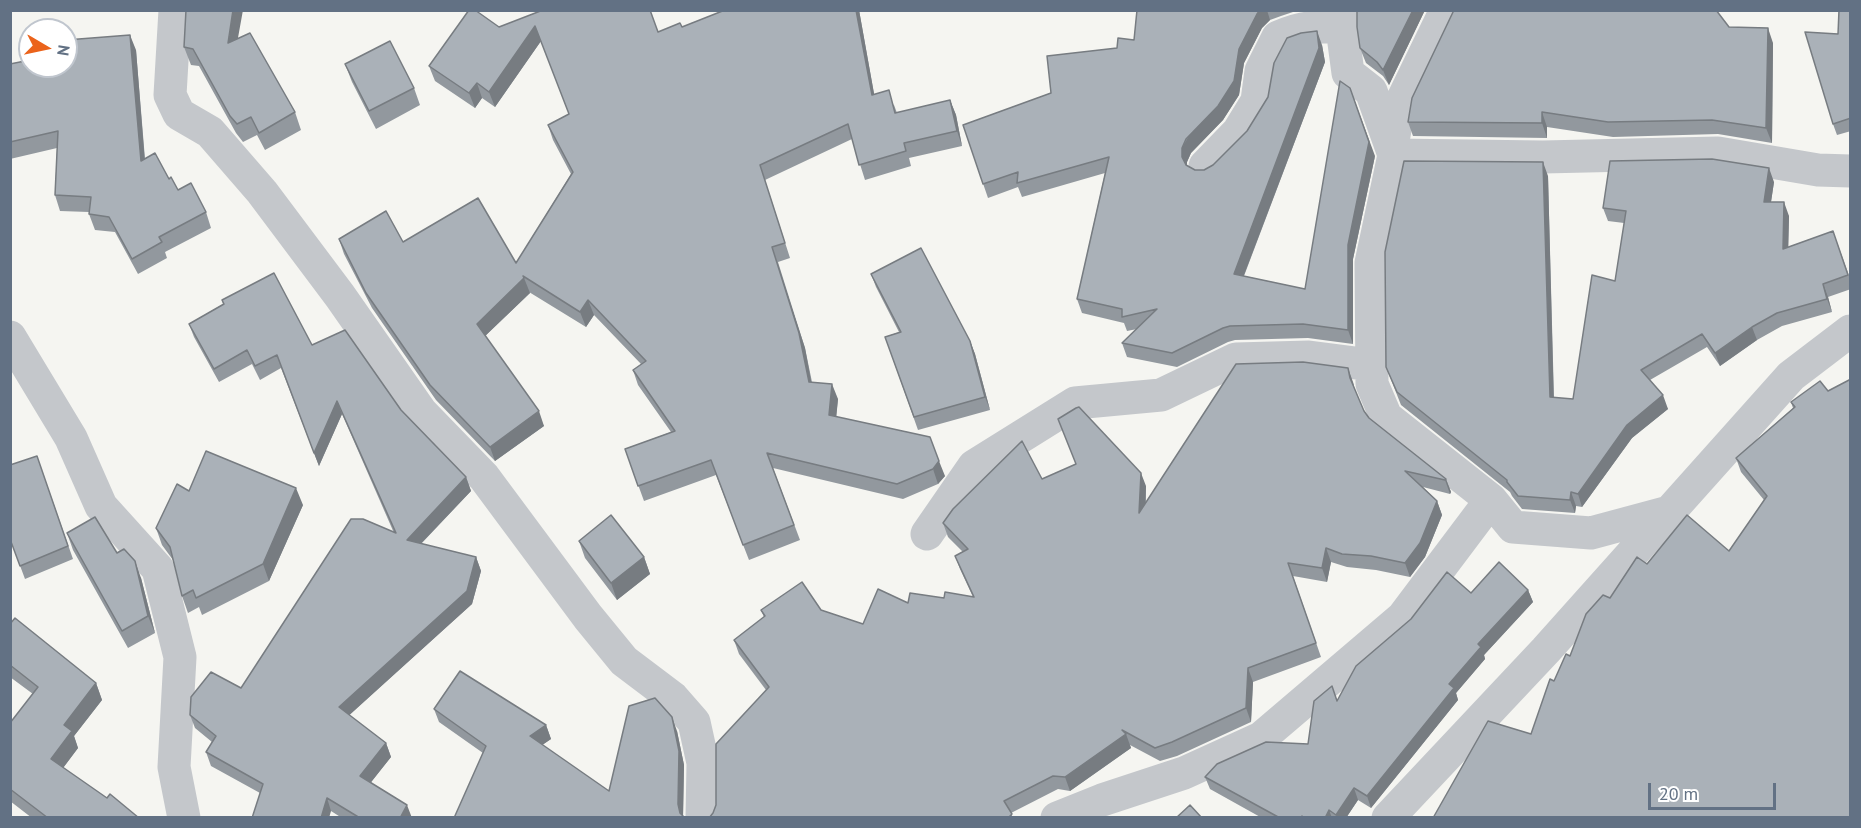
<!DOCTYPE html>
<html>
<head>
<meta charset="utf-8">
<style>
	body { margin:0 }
	#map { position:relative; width:1861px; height:828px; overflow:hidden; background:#f5f5f1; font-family:"PT Sans",sans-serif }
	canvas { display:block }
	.frame { position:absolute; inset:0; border:12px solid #627184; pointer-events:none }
	.north { position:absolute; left:18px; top:18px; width:60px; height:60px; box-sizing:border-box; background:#fff; border:2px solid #c0c6ce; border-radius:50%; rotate:99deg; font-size:16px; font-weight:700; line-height:24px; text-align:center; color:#627184 }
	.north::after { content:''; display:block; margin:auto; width:21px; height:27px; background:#eb631b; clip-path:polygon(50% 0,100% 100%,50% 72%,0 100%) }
	.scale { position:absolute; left:1648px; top:783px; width:128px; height:27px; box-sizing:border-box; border:3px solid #627184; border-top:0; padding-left:8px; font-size:18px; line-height:21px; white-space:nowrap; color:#627184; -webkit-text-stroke:4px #fff; paint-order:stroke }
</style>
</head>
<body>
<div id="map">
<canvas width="1861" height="828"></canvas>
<div class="frame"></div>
<div class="north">N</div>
<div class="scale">20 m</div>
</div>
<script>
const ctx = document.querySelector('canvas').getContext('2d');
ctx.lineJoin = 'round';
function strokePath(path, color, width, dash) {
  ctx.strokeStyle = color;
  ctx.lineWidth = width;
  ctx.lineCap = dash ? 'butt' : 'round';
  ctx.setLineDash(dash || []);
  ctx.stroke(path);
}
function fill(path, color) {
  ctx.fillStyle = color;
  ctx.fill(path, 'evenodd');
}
const street = new Path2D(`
	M175,10L170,95L179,114L210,132L262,192L340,296L421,412L484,477L588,617L624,661L673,698L694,722L703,763L702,818
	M1344,10V43L1348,73L1371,91L1394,155L1371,263L1372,384L1386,417L1491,500L1513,527L1591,533L1669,512
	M1392,147L1399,107L1446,10
	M1394,155L1543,157L1718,153L1818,170L1850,171
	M1205,166L1238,132L1257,101L1261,71L1278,37C1303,26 1317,26 1344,27
	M10,337L71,438L101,506L158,569L180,657L174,767L184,818
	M927,534L974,466L1075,403L1161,395L1236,359L1309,357L1371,365
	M1057,818L1102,800L1184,773L1261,738L1403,617L1491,500
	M1388,818L1546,650L1791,376L1850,331`);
const wall = new Path2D(`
	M725,10H859L874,94L894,105L897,113L950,100L956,115L962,146L909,158L911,166L865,180L852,139L765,180L790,258L778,262L805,348L812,382L838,399L836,417L945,476L938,484L903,499L773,468L800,540L749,560L716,475L644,501L625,449L671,432L638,385L633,370L641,364L594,315L586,327L529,292L530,293L485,336L544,426L495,461L436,400L372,308L344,254L339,239L403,242L516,263L571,174L553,140L548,125L569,114L541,41L495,107L482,98L475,108L435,81L429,66L499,27L658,32L682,27Z
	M1137,10H1299L1281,16L1270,20L1262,28L1244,63L1239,95L1223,120L1191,153L1187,162V165L1195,170H1204L1213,165L1247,131L1322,45L1325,62L1244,276L1305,289L1375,156L1353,259V344L1308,338L1235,340L1228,342L1177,367L1127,357L1122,343L1137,329L1127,331L1124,323L1082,313L1077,299L1105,173L1022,197L1018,187L988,198L963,125L1051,93L1117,48L1134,40Z
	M1425,10L1389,85L1383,76L1366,63L1360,48Z
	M1851,10V131L1837,135L1833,124L1838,34Z
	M1729,27L1773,43L1772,143L1718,134L1613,137L1547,127V138L1413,136L1408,122Z
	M238,38L295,112L301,130L265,150L257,135L243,142L236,133L199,66L191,65L184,47Z
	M136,50L145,159L169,179L178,190L206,212L211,228L165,252L167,258L138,274L115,232L95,230L89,214V212L60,211L55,195L57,148L10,159V64Z
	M345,64L414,88L420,105L376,129L352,82Z
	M1548,176L1554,398L1573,399L1615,281L1624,223L1608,221L1603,208L1774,182L1771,202L1789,216L1788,247L1833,231L1851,281V289L1828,297L1832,312L1782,326L1757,340L1720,366L1707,347L1650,380L1668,409L1632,438L1582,507L1576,506L1575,513L1522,509L1512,496L1510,492L1401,405L1386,367Z
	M871,274L970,341L975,354L990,410L918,430L885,337L899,332L876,287Z
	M222,300L312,345L401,410L466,477L471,491L421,544L476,557L481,571L472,604L349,715L386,743L391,757L370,783L412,818H342L331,811L260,793L211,766L206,752L212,742L195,728L190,715L241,688L394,533L342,414L319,466L281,368L260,380L252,364L219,382L194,337L189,324L223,304Z
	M1353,382L1354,388L1364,411L1369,418L1446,479L1451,492L1450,494L1423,487L1437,501L1442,515L1425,557L1410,577L1376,570L1347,567L1331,562L1327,582L1293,576L1321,657L1253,682L1251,722L1177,756L1160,761L1130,745L1131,748L1070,791L1058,789L1011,813L1013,818H709L713,813L766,690L739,654L734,640L764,617L761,610H821L863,624L908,603L944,598L973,597L960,569L955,556L963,552L948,537L943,523L1042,479L1146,486V503Z
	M1828,391L1851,818L1531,734L1554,681L1570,656L1610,598L1647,564L1729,551L1764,500L1741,472L1736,458L1793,408L1791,402Z
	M37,456L73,559L25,579L12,544Z
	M189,491L303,505L269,581L202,615L199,607L188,613L182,596L173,560L162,545L156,528Z
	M67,533L117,553L141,578L155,633L128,648L73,550Z
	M579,541L644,557L650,574L617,600L585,558Z
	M1528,590L1533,602L1484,655L1485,659L1456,693L1458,700L1371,808L1358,800L1346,818H1262L1210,789L1205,777L1308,744L1337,701L1471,593Z
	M10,624L96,683L102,700L74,736L78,748L63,768L107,798L139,818H32L10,801V723L33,694L10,677Z
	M434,709L546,725L551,739L542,745L609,791L677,731L684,765L683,816L483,753L439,722Z`);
const shadedWall = new Path2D(`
	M233,10H243L234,60L228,43Z
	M856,10H859L877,110L872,95Z
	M1260,10H1267L1270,20L1262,28L1244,63L1239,95L1223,120L1191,153L1187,162V171L1182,157V148L1239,49L1257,14Z
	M1413,10H1425L1389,85L1383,70Z
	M535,26L541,41L495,107L489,92Z
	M1768,28L1773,43L1772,143L1766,128Z
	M1317,31L1322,45L1325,62L1239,288L1234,274Z
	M130,35L136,50L146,176L141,161Z
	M477,83L482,98L475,108L469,93Z
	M1350,88L1375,156L1353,259V344L1348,330V245Z
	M950,100L956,115L962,146L957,131Z
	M1542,112L1547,127V138L1542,123Z
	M1543,162L1548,176L1554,410L1550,397Z
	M1769,168L1774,182L1769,215L1764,202Z
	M1784,202L1789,216L1788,262L1783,249Z
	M772,247L805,348L814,397L809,382Z
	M524,278L530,293L482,339L477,324Z
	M1823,284L1828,297L1832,312L1827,299Z
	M588,300L594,315L586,327L580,312Z
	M1752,327L1757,340L1720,366L1715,353Z
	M970,341L975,354L990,410L985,397Z
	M1348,368L1353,382L1355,391L1350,378Z
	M832,384L838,399L835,430L829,415Z
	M1663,395L1668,409L1632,438L1582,507L1578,494L1627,425Z
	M337,401L342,414L319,466L314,453Z
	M539,411L544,426L495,461L490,447Z
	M939,461L945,476L938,484L933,469Z
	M1141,473L1146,486L1144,527L1139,513Z
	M466,477L471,491L411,554L407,540Z
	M1446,479L1451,492L1450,494L1445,480Z
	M296,488L303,505L269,581L263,564Z
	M1571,492L1576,506L1575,513L1570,500Z
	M1437,501L1442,515L1425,557L1410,577L1405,563Z
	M1326,548L1331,562L1327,582L1322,568Z
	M476,557L481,571L472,604L344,720L339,707Z
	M644,557L650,574L617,600L611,583Z
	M135,561L141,578L155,633L148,616Z
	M1528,590L1533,602L1484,655L1485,659L1456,693L1458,700L1371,808L1367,796L1478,644Z
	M1248,668L1253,682L1251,722L1246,708Z
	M96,683L102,700L74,736L78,748L57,776L51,759L64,725Z
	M672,717L677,731L684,765L683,818H682L678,804Z
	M546,725L551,739L535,750L530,736Z
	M1126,734L1131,748L1070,791L1065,777Z
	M386,743L391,757L365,790L360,776Z
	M1354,788L1358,800L1346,818H1337L1336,815Z
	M327,798L331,811L329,818H321Z
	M407,805L412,818H400Z
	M1329,810L1332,818H1325Z`);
const building = new Path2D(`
	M186,10H233L228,43L250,33L295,112L259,133L251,117L237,124L230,116L193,49L184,47Z
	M469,10H475L499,27L543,10H650L658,32L680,23L682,27L725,10H856L872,95L889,90L895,113L950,100L957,131L904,143L906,151L859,165L848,124L760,165L785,243L772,247L799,333L809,382L832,384L829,415L930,437L939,461L933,469L897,484L767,453L794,525L743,545L711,460L638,486L625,449L675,431L633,370L646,361L588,300L580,312L523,276L524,278L477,324L539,411L490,447L430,385L366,293L339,239L386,211L403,242L478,198L516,263L573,172L548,125L569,114L535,26L489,92L477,83L469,93L429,66Z
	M1137,10H1260L1257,14L1239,49L1234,81L1218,106L1186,139L1182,148V157L1186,165L1195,170H1204L1213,165L1247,131L1268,97L1274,63L1287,38L1301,33L1317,31L1319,48L1234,274L1305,289L1340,81L1350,88L1369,142L1348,245V330L1303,324L1230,326L1223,328L1172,353L1122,343L1157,309L1122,317V309L1077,299L1109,157L1017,183L1018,172L983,184L963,125L1051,93L1047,56L1117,48L1118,38L1134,40Z
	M1357,10H1413L1383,70L1377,62L1360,48L1357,27Z
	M1454,10H1546V11L1547,10H1716L1729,27L1768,28L1766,128L1712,120L1608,122L1542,112V123L1408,122L1412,98Z
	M1839,10H1851V118L1833,124L1805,32L1838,34Z
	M130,35L141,161L155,153L169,179L171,177L178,190L191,183L206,212L159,237L162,242L132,259L109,217L89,214L91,197L55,195L58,131L10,142V64L30,60V66H66V40Z
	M390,41L414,88L369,111L345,64Z
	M1712,159L1769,168L1764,202H1784L1783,249L1833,231L1848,275L1823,284L1827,299L1777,313L1752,327L1715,353L1702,334L1641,370L1663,395L1627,425L1578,494L1571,492L1570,500L1518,496L1507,482V480L1397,392L1386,367L1385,252L1404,161L1543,162L1550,397L1573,399L1592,275L1615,281L1626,211L1603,208L1610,161Z
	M921,248L970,341L985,397L914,417L885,337L901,332L871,274Z
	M274,273L312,345L345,330L401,410L466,477L407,540L476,557L467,591L339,707L386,743L360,776L407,805L400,818H360L327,798L321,818H252L263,784L206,752L216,736L190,715L191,697L211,672L241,688L351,519H363L396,533L337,401L314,453L277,355L255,366L247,350L214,369L189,324L224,304L222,300Z
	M1303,362L1348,368L1350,378L1364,411L1369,418L1446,479L1445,480L1405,471L1437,501L1420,543L1405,563L1371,556L1342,554L1326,548L1322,568L1288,563L1316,643L1248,668L1246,708L1172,742L1155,748L1122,730L1126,734L1065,777L1053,776L1004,801L1012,814L1008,818H709L713,813L716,805V744L769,687L734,640L765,616L761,610L802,582L821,610L863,624L878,589L908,603L910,593L944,598L945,592L974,597L955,556L968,549L943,523L953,509L1022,441L1042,479L1076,464L1058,419L1076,408L1079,407L1141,473L1139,513L1236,364Z
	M1851,379V818H1433L1488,721L1531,734L1550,679L1554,681L1566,654L1570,656L1586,614L1603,595L1610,598L1637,557L1647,564L1687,515L1729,551L1767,496L1736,458L1795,407L1791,402L1820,381L1828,391Z
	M206,451L296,488L263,564L196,598L193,590L182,596L170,547L156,528L177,484L189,491Z
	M37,456L68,546L20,566L10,539V465Z
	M611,515L644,557L611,583L579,541Z
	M95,517L117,553L124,549L135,561L148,616L122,631L67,533Z
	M1499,562L1528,590L1478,644L1481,647L1449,684L1454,688L1367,796L1354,788L1336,815L1329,810L1325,818H1305L1302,816V818H1280L1205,777L1217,764L1266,742L1308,744L1314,701L1332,686L1337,701L1356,666L1411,619L1447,572L1471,593Z
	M15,618L96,683L64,725L72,731L51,759L107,798L110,794L139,818H48L10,789V723L38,687L10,665V624Z
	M460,671L546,725L530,736L609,791L629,706L655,698L672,717L679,751L678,804L680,813L685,818H454L486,746L434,709Z
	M1190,805L1202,818H1176Z`);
strokePath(street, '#c4c7cb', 33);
fill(wall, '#92989e');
fill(shadedWall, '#777c81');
fill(building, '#aab1b8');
strokePath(building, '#777c81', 1.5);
</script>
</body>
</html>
